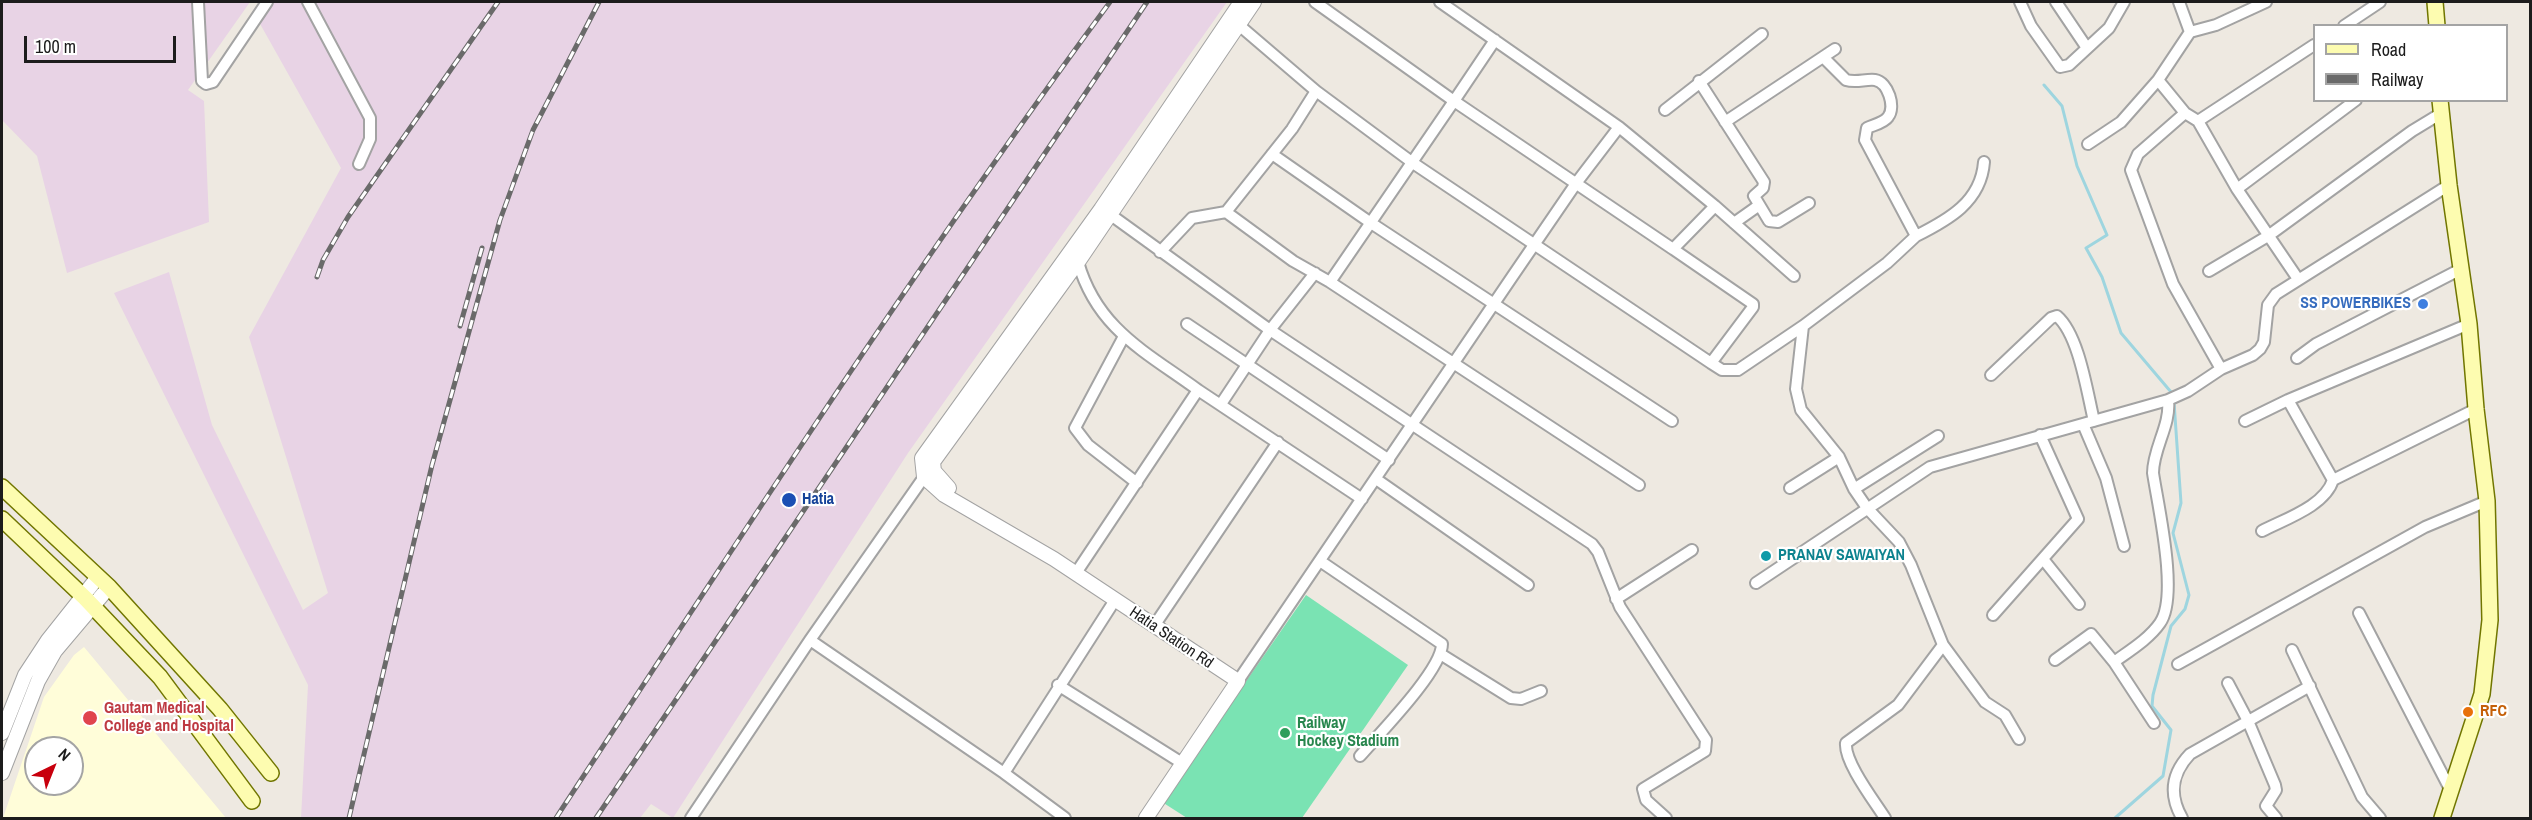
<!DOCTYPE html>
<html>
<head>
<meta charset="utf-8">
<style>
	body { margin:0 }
	#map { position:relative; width:2532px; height:820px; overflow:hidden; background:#eee9e1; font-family:"Archivo Narrow",sans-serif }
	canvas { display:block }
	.frame { position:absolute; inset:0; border:3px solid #1c1c1c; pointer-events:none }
	.legend { position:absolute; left:2313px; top:24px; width:195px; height:78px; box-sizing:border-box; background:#fff; border:2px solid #a4a4a4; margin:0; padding:8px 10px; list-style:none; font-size:18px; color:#1c1c1c }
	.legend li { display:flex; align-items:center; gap:12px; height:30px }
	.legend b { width:30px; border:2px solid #a4a4a4 }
	.north { position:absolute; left:24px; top:736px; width:60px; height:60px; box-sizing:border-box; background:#fff; border:2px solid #a4a4a4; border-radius:50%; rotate:43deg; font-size:16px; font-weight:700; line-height:24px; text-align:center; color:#1c1c1c }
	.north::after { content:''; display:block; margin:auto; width:21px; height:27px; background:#c8000d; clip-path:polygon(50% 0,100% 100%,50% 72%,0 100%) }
	.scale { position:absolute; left:24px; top:36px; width:152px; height:27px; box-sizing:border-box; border:3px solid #1c1c1c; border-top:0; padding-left:8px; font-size:18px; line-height:21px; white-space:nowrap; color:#1c1c1c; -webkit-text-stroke:4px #fff; paint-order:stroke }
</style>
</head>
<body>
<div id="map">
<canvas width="2532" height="820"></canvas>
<div class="frame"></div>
<ul class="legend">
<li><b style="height:8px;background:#fdfcb0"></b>Road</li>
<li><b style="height:8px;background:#6a6a6a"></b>Railway</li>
</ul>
<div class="north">N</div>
<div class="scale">100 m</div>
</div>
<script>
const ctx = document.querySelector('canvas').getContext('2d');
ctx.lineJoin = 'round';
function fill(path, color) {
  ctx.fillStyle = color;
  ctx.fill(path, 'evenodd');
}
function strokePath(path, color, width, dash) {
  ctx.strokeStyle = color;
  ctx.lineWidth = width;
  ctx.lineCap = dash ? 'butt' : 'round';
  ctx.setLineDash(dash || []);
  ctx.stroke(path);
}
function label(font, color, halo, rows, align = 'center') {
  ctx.font = font + ' "Archivo Narrow",sans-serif';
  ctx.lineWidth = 4.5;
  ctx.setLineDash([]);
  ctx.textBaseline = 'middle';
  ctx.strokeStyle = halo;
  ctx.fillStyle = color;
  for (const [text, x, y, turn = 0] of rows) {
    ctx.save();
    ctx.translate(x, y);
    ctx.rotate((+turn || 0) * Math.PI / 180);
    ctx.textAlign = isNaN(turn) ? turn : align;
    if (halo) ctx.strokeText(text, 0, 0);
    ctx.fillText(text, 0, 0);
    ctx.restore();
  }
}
const industrial = new Path2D(`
	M2,2H250L188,90L204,101L209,222L67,273L37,156L2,120Z
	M273,2H1227L908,453L673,818L651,804L640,818H301L308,685L114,293L169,272L212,425L303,610L328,593L249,337L341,168L259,22Z`);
const education = new Path2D(`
	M84,647L94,659L226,818H3L44,697L74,655ZM36,748H72V784H36Z`);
const pitch = new Path2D(`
	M1306,595L1408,665L1302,818H1187L1162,802Z`);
const stream = new Path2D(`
	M2044,85L2062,106L2077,166L2107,235L2086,248L2102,277L2121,333L2171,392
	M2115,818L2163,776L2171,730L2152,706L2153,695L2171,626L2185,609L2189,595L2173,533L2181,503L2174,402`);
const minor = new Path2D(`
	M198,2L202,81L206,84L213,82L267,2
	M308,2L370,118V139L359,164
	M1315,2L1454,101L1495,40
	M2020,2L2031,26L2060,67L2069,65L2109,28L2124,2
	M2056,2L2087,48
	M2179,2L2190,32L2158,80L2185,113L2198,121L2314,45
	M1233,20L1316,91L1292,129L1226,212L1293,261L1330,282L1454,101L1673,249L1715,206L1619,127
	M2344,26L2380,2
	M2190,32L2216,25L2266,2
	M1699,81L1764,182L1763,188L1754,196L1769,221L1778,222L1809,203
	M1316,91L1413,163L1711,363L1753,307V304L1673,249
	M1665,110L1762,34
	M2185,113L2138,154L2131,170L2173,284L2221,369
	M2198,121L2237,189
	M1725,122L1835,49
	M2088,144L2121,122L2158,80
	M1272,154L1371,223L1672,421
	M1715,206L1794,276
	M1104,210L1270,330L1592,544L1598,552L1620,607L1706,740L1705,751L1643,789L1646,800L1666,818
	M1734,223L1758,206
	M1916,236C1948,220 1981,202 1984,162
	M1160,252L1192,218L1226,212
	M1078,262C1097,329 1146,352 1198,390
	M2209,271L2268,236L2412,131L2440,114
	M2298,279L2237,189L2356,100
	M1330,282L1639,485
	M1187,324L1389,460
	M1803,326L1796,389L1801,410L1839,457L1854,489L1867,508L1899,542L1911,565L1943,645L1898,705L1846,743C1844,762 1875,802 1885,818
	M1123,338L1075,428L1088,445L1137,483
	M2297,358L2316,344L2461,269
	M1711,363L1722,370H1738L1803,326L1887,263L1916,236L1865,140L1867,128C1873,125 1884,123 1888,117C1896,107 1888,82 1875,80C1865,79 1856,83 1846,80L1823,57
	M1991,375L2051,318L2057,316C2079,335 2087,392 2094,421
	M1221,404L1270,330L1315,273
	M2245,421L2288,400L2469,324
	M2083,424L2106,478L2124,546
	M1376,479L1528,585
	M2333,480L2476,409
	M1790,488L1839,457
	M1854,489L1938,436
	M2262,531C2285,519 2325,506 2333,480L2288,400
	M2043,559L2079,604
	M1320,561L1442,644C1442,670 1379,734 1360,756
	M1076,573L1198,390L1362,499
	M1756,583L1930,467L2168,400L2188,391L2221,369L2253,355L2260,349L2264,342L2268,305L2276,294L2449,185
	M1616,599L1692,550
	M2359,613L2451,791
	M1993,615L2078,519L2040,435
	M1154,626L1278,442
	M810,640L1004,773L1065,818
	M1943,645L1985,702L2005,715L2019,739
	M2292,650L2362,797L2380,818
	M1442,655L1511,698L1521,699L1541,691
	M2055,660L2091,634L2114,662L2154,723
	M2114,662C2129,651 2149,639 2160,623C2179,596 2158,506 2153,473C2153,448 2171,425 2168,400
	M2178,664L2425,527L2487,501
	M1238,681L1512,277L1577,182L1619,127L1440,2
	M2228,683L2248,721L2275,785L2276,790L2266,806L2276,818
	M1058,685L1182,763
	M1004,773L1115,600
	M691,818L810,640L924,477
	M2182,818C2169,795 2171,774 2190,754L2310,686`);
const tertiary = new Path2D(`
	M949,488L934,471L933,462L1078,262L1254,2
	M2,733L25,675L48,640L98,577
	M2,773L38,681L55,651L109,587
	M1146,818L1238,681L1054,559L944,495L924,477L922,458L1101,209L1241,2`);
const secondary = new Path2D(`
	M2435,2L2437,26
	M2440,100L2449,185L2469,324L2476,409L2487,501L2490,620L2482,694L2442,818
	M2,487L109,587L220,709L271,773
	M2,519L85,598L160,677L252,801`);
const rail = new Path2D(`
	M317,277L323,260L348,217L498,2
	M460,326L482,248
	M349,818L432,465L500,220L533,130L599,2
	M556,818C736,544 915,266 1110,2
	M596,818L1147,2`);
const markers = [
	[2423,304,6,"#3f7fe0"],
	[789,500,8,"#1a4fb4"],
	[1766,556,6,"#0f9aa8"],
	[2468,712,6,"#e8710a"],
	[90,718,8,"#e0444e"],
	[1285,733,6,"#2e9e5b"]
];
const shopNames = [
	["SS POWERBIKES",2411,304]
];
const transitNames = [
	["Hatia",802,500]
];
const cultureNames = [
	["PRANAV SAWAIYAN",1778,556]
];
const streetNames = [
	["Hatia Station Rd",1171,638,34]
];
const healthNames = [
	["Gautam Medical",104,709],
	["College and Hospital",104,727]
];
const foodNames = [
	["RFC",2480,712]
];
const leisureNames = [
	["Railway",1297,724],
	["Hockey Stadium",1297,742]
];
fill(industrial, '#e8d3e5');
fill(education, '#fffdd9');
fill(pitch, '#7ae3b3');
strokePath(stream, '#9ed5df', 3);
strokePath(minor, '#a3a3a3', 14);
strokePath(tertiary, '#a3a3a3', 16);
strokePath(secondary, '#717600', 18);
strokePath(minor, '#fff', 10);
strokePath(tertiary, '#fff', 14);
strokePath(secondary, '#fdfcb0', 15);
strokePath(rail, '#6a6a6a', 5);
strokePath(rail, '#fff', 3, [9]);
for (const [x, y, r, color] of markers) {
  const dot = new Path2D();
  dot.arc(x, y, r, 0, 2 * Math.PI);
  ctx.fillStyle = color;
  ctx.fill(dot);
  strokePath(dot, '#fff', 2);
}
label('bold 16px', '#366cbe', '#fff', shopNames, 'right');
label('bold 16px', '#164399', '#fff', transitNames, 'left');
label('bold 16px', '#0d838f', '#fff', cultureNames, 'left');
label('16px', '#1c1c1c', '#fff', streetNames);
label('bold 16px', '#be3a42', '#fff', healthNames, 'left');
label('bold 16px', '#c56008', '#fff', foodNames, 'left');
label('bold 16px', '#27864d', '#fff', leisureNames, 'left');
</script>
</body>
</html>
